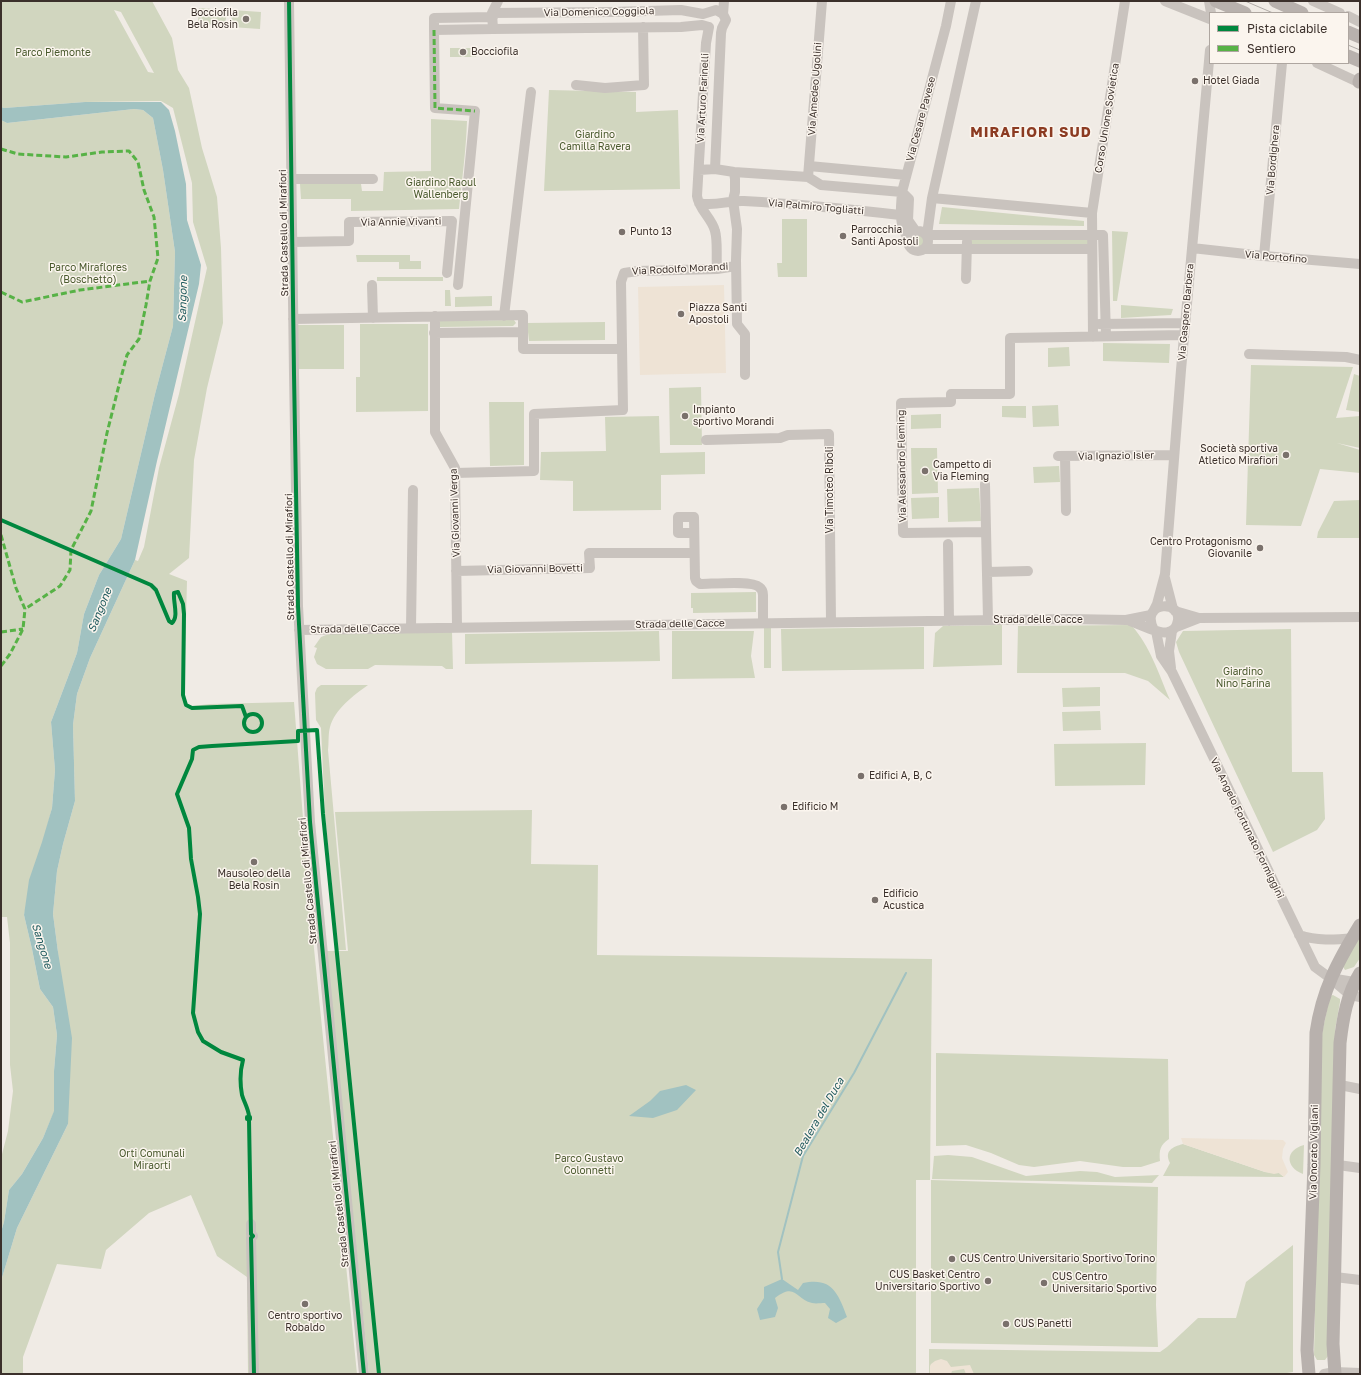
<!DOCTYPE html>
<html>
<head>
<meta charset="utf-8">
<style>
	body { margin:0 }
	#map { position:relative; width:1361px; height:1375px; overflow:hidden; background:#f0ebe5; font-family:"Golos Text",sans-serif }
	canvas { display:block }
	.frame { position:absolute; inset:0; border:2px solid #3b302b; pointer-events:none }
	.legend { position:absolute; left:1209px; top:12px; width:140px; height:52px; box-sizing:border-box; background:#fbf5ee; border:1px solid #aea6a0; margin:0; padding:5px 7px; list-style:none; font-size:12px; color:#3b302b }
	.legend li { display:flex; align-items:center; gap:8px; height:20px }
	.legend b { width:20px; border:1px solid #aea6a0 }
</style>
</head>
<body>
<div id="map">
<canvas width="1361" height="1375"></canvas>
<div class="frame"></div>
<ul class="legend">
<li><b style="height:5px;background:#00873e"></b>Pista ciclabile</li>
<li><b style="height:5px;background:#57b246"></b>Sentiero</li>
</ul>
</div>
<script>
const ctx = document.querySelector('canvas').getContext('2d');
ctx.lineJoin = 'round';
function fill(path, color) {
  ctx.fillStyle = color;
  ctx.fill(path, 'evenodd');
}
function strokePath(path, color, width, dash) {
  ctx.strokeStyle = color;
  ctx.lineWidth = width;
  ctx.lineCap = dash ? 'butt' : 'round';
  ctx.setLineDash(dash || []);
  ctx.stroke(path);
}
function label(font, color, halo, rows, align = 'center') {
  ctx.font = font + ' "Golos Text",sans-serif';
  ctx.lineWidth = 3;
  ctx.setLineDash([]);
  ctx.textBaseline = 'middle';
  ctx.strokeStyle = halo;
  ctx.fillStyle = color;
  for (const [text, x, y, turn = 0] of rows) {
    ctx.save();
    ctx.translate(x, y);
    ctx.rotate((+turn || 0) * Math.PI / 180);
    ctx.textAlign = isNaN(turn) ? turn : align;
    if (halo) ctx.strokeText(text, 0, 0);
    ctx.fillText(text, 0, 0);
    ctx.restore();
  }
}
const green = new Path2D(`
	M1,1H152L172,38L178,70L189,88L202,148L217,197L221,248L223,323L207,388L194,460L189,558L169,574L187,581L184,693L186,703L192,706L210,704L294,702L310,909L357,1374H248L247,1277L217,1256L191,1195L149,1213L106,1250L101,1269L57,1264L23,1357V1374H1V1281L17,1228L68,1124L58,952L53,914L57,871L63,844L75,801L73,725L77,694L90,658L135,560L138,561L144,547L159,468L179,394L207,268L193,222L192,183L173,108L161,101L85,102L4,108L1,107ZM114,10L121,12L154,73L148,72Z
	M199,8L227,10L225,26L198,23Z
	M232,10L261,12L260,29L231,27Z
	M450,48H475L476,57H450Z
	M549,90L636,92V112L678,110L680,189L544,191Z
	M134,109L143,110L153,118L163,170L175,252L173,326L155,394L121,539L99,575L84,614L77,653L51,722L55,770L52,808L24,915L32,949L40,989L53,1007L57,1035L54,1071V1112L43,1138L22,1174L9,1190L4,1222L1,1232V1158L8,1131L13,1091L10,1065V943L7,917H1V120L7,123Z
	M431,119L467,121C466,150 462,180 459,209L351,211V199H301L300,184H361L362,191H383L384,172L431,171Z
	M942,207L1084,221V226L939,224Z
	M782,219H807V277H778L777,263H782Z
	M1112,231L1128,232L1117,301H1113Z
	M912 241a6 6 0 1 1 12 0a6 6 0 1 1-12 0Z
	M971,239L1088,240L1089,246L971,245Z
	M356,255H410V261H421V269H399V262H357Z
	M377,277H443V281H377Z
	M445,290H450L451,306H445Z
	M492,296V306L455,307V297Z
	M1121,305L1173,309L1171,315L1121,318Z
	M514,320L516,323L513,326L440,327L439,325L440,321Z
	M605,322V340L529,341L527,323Z
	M360,324H428V411L356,412V377H360Z
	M297,325H344V369H298Z
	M1103,343L1170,344L1169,363L1103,361Z
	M1069,347L1070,366L1048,367V348Z
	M1251,365L1353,367L1336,418L1360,416V448L1337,443L1360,450V473L1320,469L1301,526L1246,525Z
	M1354,374L1360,376V412L1346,410Z
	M701,387L702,445H670L669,388Z
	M489,402H524V465L490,466Z
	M1058,405L1059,426L1033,427L1032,406Z
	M1002,406H1026V418L1002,417Z
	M941,414V428L911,429V415Z
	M659,416L660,453L705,452V474L661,475V510L573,511V481L540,480L541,452L606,451L605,417Z
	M911,448H937L938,493L912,494Z
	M1059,466L1060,482L1034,483L1033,467Z
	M979,488L981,521L948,522L947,489Z
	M939,497V518L912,519L911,498Z
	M1360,500V538H1317L1318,532L1334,501Z
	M756,592V612L693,613V608H691V593Z
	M1002,625V665L933,667L935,633L943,626Z
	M1131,625C1150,645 1159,675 1170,700L1148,681L1125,673H1017L1018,626Z
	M924,627V669L782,671L781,629Z
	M764,628H771V668H764Z
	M1291,629L1292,772H1323L1325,819L1317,830L1273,852L1179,652L1176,642L1183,631Z
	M659,631L660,661L465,664V634Z
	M672,631H754L751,656L755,678L672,679Z
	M452,632L453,669H446L442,666L375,665L368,669H326L317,664L314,657L317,648L314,647L321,637L331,633Z
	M321,685H368C354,695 335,709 330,727C328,734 329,743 328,750L346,950H338L325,815L321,728L316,720L315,693L317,688Z
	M1100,687V706L1063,707L1062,688Z
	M1100,711L1101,730L1063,731L1062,712Z
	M1146,743L1145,785L1055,786L1054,744Z
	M532,810L531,864L598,865L597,955L932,959L930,1180H916V1374H369L326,951H348L335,812Z
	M1360,931V958L1354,967L1345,970L1342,965Z
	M1333,995L1340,999V1002L1335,1030L1328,1356L1325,1360H1317L1314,1355L1321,1038L1330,996Z
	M936,1053L1168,1059L1169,1139C1160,1145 1159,1150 1160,1161L1141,1167H1123L1080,1161L1034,1167L1019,1165L991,1153L966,1145L936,1146Z
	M1183,1144L1265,1172L1279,1173L1284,1177L1163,1176L1170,1163C1164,1151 1172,1147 1183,1144Z
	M1304,1145L1303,1174C1285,1167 1285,1150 1304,1145Z
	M948,1155L972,1157L1026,1176L1080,1171L1097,1172L1115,1177L1159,1175L1152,1183L932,1179L934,1156Z
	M931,1180L1158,1187L1156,1305L1158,1347L931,1343Z
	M1293,1245V1372L1281,1374H929V1349L1160,1352L1167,1347L1198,1318H1236L1246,1282Z`);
const plaza = new Path2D(`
	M724,285L726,373L640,375L638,287Z
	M1181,1138L1283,1140L1286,1143L1283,1149L1282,1158L1288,1172L1284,1177L1279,1173L1274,1174L1265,1172L1183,1144Z
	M941,1359L947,1361L951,1367L970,1365L974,1374H966L964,1369L952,1371L951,1374H930V1366L931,1364L935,1361Z`);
const water = new Path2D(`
	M85,102H161L169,110L175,131L186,184L187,220L201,265L199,284L159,453L157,461L135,560L90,658L77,694L73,725L75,801L63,844L57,871L53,914L58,952L72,1038L68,1124L17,1228L1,1281V1232L4,1222L9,1190L22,1174L43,1138L54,1111V1071L57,1035L53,1007L40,989L32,949L24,915L29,880L42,842L52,808L55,770L51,722L77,653L84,614L99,575L121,539L155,394L173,326L175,252L163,170L153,118L143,110L134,109L7,123L1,120V107L4,108Z
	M686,1085L696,1090L677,1110L653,1118L629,1116L650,1101L660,1091Z
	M782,1279L798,1290L803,1283C832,1277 838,1293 847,1317L836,1323L828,1318L830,1309L825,1303C821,1303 816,1304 812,1303C795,1299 796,1282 775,1298L778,1308L775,1317L760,1320L757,1309L764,1298V1287Z`);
const stream = new Path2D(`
	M782,1279L778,1252L803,1156L854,1073L906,973`);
const minor = new Path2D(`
	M289,1L294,374L298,606L310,822L364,1374
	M1165,1L1210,19
	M1209,1L1211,13
	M1313,1L1340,13
	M492,13L612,12L681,10L703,14L716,10L723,14
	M492,13L493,29L681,27L702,25L709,27
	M492,13L498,1
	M1348,16L1360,22
	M493,17L434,18V30L493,29
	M709,27L706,43L697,196C699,210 712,218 715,231C718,241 716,258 717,269
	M434,30L435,108L475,111L458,285
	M1317,63L1360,83
	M576,85L605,88L644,85L643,27
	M809,166L906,175
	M715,169L721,33L722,28L726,20L723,14L724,1
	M699,170L715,169L734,172L808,177L821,185L902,192L909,199L908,220L915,230
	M734,172L735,179V192L733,200L737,229L736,260L737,324L745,334V375
	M808,177L822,1
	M292,179H373
	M932,198L1092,213
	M699,203C716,207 727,200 744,201C796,204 848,209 900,215
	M908 241a10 10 0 1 1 20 0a10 10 0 1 1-20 0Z
	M927,235H1103L1106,336
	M927,235L932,198L976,1
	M908,238C898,223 901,208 902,192L946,26L951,1
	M292,242L349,241V222L452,221L447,273
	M1192,248L1264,256L1360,264
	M925,249H1092
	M1264,256L1282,63
	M966,279L967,242
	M372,285L373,318
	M435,316V432L455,468L457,627
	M504,316L531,92
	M293,319L523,315V349H622
	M1099,324L1185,323
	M434,333L523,332
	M1093,337L1092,213L1125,1
	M1249,354L1346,357L1360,360
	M706,440L780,438L788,435L829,434L831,622
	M1058,456L1173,455
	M1065,456L1066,511
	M455,473L534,471V414L623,410L621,282L624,273L638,271L717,269L736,266
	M985,484L988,620
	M986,532L903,533L901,403L951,402V394H1010V338L1184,335
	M694,533H678V517H694L695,578L696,581L700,584C712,584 752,580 759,587C762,589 763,592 763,595V623
	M948,544L949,621
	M456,571L590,568L589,553H694
	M987,572L1028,571
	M1165,578L1173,609
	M1175,611L1199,618L1360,617
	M1153,612L1157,604L1165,574L1181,370L1210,50
	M1128,620C1136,623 1161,635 1168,632C1172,631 1176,628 1177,624C1186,599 1138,600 1154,630
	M1176,627L1199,618
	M411,628L413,490
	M299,630L1069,619L1126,620L1151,615
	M1156,631L1161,656L1172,672L1315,967L1330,978L1350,995L1360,997
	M1171,668L1169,651L1172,631
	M1299,935C1317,941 1334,940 1353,938
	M1330,978L1360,983
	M1340,1085L1360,1089
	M1338,1165L1360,1168
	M251,1224V1234L253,1236L251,1238L254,1374
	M1335,1277L1360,1280
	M1324,1374L1335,1372L1360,1373`);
const major = new Path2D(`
	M1216,1L1245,13
	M1275,1L1302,13
	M1348,32L1360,37
	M1348,56L1360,61
	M1359,82L1360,79
	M1309,1374L1307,1350L1314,1165L1316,1033C1322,990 1338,961 1360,925
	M1335,1374L1333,1344L1340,1043C1343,1018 1347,994 1360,973`);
const tram = new Path2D(`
	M1245,1L1273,13
	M1348,45L1360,50`);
const quiet = new Path2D(`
	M434,30L435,108L475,111
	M1,149L18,154L66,157L102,152L129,151L138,162L144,190L154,217L158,258L150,281L146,305L139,339L127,355L118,389L107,433L91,511L71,550L70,570L60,586L25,609
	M1,292L22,302L80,290L150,281
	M1,535L16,588L25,609L23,629L10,654L1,666
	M1,632L23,629`);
const cycleway = new Path2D(`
	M289,1L294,374L298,606L310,822L364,1374
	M1,520L151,585L156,590L169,621L172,623C179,617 173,602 174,593L178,592L183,604L184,614L183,695L186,705L192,708L242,706L246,717
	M244 723a9 9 0 1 1 18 0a9 9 0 1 1-18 0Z
	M249,1116C248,1108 244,1102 242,1095C240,1084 240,1071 243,1060L221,1052L203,1041L198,1032L193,1013L200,914L198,897L191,859L189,828L177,794L192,759L193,750L199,747L212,746L298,741V731L317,730L323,814L379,1374
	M247,1119V1117H250V1119L249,1120L251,1234L253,1236L251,1238L254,1374`);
const markers = [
	[246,19,4,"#7a716c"],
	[463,52,4,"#7a716c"],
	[1195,81,4,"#7a716c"],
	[622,232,4,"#7a716c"],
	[843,236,4,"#7a716c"],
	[681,314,4,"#7a716c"],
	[685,416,4,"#7a716c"],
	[1286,455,4,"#7a716c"],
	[925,471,4,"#7a716c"],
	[1260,548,4,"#7a716c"],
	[861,776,4,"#7a716c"],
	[784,807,4,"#7a716c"],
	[254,862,4,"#7a716c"],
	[875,900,4,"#7a716c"],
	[952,1259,4,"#7a716c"],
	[988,1281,4,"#7a716c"],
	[1044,1283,4,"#7a716c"],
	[305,1304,4,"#7a716c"],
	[1006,1324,4,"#7a716c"]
];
const streetNames = [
	["Via Domenico Coggiola",599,12,-1],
	["Via Amedeo Ugolini",815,89,-86],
	["Via Arturo Farinelli",703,98,-87],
	["Corso Unione Sovietica",1107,118,-81],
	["Via Cesare Pavese",921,119,-75],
	["Via Bordighera",1273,160,-85],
	["Via Palmiro Togliatti",816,207,5],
	["Via Annie Vivanti",401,222,-1],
	["Strada Castello di Mirafiori",284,233,-91],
	["Via Portofino",1276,257,5],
	["Via Rodolfo Morandi",680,269,-3],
	["Via Gaspero Barbera",1186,312,-85],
	["Via Ignazio Isler",1116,456,-1],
	["Via Alessandro Fleming",902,466,-91],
	["Via Timoteo Riboli",830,490,-90],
	["Via Giovanni Verga",455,513,-92],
	["Strada Castello di Mirafiori",290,557,-91],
	["Via Giovanni Bovetti",535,569,-1],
	["Strada delle Cacce",1038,620],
	["Strada delle Cacce",680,624,-1],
	["Strada delle Cacce",355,629,-1],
	["Via Angelo Fortunato Formiggini",1247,828,64],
	["Strada Castello di Mirafiori",308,881,-95],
	["Via Onorato Vigliani",1314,1152,-89],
	["Strada Castello di Mirafiori",339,1204,-96]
];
const poiNames = [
	["Bocciofila",238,13,"right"],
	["Bela Rosin",238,25,"right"],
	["Bocciofila",471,52],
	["Hotel Giada",1203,81],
	["Parrocchia",851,230],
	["Santi Apostoli",851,242],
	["Punto 13",630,232],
	["Piazza Santi",689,308],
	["Apostoli",689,320],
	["Impianto",693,410],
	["sportivo Morandi",693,422],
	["Società sportiva",1278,449,"right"],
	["Atletico Mirafiori",1278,461,"right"],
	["Campetto di",933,465],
	["Via Fleming",933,477],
	["Centro Protagonismo",1252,542,"right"],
	["Giovanile",1252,554,"right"],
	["Edifici A, B, C",869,776],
	["Edificio M",792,807],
	["Mausoleo della",254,874,"center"],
	["Bela Rosin",254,886,"center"],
	["Edificio",883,894],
	["Acustica",883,906],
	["CUS Centro Universitario Sportivo Torino",960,1259],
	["CUS Basket Centro",980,1275,"right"],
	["Universitario Sportivo",980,1287,"right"],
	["CUS Centro",1052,1277],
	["Universitario Sportivo",1052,1289],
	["Centro sportivo",305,1316,"center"],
	["Robaldo",305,1328,"center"],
	["CUS Panetti",1014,1324]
];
const parkNames = [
	["Parco Piemonte",53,53],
	["Giardino",595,135],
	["Camilla Ravera",595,147],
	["Giardino Raoul",441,183],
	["Wallenberg",441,195],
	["Parco Miraflores",88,268],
	["(Boschetto)",88,280],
	["Giardino",1243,672],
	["Nino Farina",1243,684],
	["Orti Comunali",152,1154],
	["Miraorti",152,1166],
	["Parco Gustavo",589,1159],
	["Colonnetti",589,1171]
];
const waterNames = [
	["Sangone",183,299,-88],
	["Sangone",100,610,-68],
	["Sangone",42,946,73],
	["Bealera del Duca",819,1117,-60]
];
const districtNames = [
	["MIRAFIORI SUD",1031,133]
];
fill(green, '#d1d6bf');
fill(plaza, '#eee3d5');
fill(water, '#a1c2c1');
strokePath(stream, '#a1c2c1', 2);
strokePath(minor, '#c9c3be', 10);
strokePath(major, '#b8b1ad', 13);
strokePath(tram, '#b1aca8', 1);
strokePath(quiet, '#57b246', 3, [6, 3]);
strokePath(cycleway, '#00873e', 4);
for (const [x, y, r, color] of markers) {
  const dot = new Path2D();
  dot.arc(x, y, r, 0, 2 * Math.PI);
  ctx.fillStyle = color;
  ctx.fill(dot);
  strokePath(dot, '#fbf5ee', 1.5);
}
label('10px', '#3b302b', '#fbf5ee', streetNames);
label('10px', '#3b302b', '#fbf5ee', poiNames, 'left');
label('10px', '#4a5a2e', '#fbf5ee', parkNames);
label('italic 11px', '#1f5a5e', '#fbf5ee', waterNames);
ctx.letterSpacing = '1px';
label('bold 14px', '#8c3b22', '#fbf5ee', districtNames);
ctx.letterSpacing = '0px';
</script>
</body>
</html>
